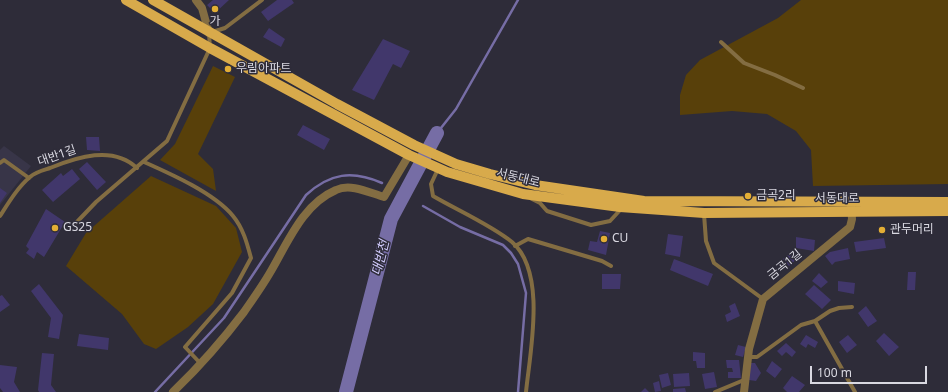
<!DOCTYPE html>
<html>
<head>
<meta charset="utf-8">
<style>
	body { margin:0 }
	#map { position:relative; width:948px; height:392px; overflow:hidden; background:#2e2c39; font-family:"Noto Sans",sans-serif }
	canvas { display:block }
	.scale { position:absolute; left:810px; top:366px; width:117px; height:18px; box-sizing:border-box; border:2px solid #d9d8e1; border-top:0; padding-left:5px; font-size:12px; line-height:14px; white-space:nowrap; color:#d9d8e1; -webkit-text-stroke:3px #2e2c39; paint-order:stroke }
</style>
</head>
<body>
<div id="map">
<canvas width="948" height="392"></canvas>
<div class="scale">100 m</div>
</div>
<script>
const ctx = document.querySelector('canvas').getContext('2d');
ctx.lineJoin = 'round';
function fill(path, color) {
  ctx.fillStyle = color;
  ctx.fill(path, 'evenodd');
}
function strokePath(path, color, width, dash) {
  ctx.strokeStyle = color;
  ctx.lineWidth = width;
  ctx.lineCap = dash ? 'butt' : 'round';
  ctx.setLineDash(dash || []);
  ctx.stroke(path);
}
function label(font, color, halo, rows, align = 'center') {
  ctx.font = font + ' "Noto Sans","Noto Sans KR",sans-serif';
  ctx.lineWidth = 3;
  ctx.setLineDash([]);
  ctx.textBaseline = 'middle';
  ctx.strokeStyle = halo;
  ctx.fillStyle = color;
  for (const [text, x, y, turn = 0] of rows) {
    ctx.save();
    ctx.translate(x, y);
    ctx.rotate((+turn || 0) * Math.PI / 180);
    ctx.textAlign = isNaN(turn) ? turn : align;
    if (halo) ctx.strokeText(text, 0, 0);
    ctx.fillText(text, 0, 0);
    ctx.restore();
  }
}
const built = new Path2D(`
	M4,146L31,166L0,205V150Z`);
const green = new Path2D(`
	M801,0H948V184L813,186L811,150L796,131L767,114L732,111L680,115V95L686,75L700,60L778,18Z
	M213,66L235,77L198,154L213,169L216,191L160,160L175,144Z
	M151,176L216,206L236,228L242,252L213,304L188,327L156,349L144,344L122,314L66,266L86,233Z`);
const stream = new Path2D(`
	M437,133L456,109L518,0
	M423,206L460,227L503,245L511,253L518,264L526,293L518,392
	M155,392L224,318L306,195C330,173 352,170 382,183`);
const river = new Path2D(`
	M346,392L391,219L437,133`);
const building = new Path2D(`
	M213,0H229L215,13L207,5Z
	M277,0H292L294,3L268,21L261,12Z
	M269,28L285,39L281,47L263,37Z
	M383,39L410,51L401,68L393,64L374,100L352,90Z
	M303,125L330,139L324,150L297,135Z
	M86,137H99L100,151L87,150Z
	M87,162L106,182L97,190L79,169Z
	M72,169L80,179L53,202L42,190L61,173L63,176Z
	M0,188L7,193L0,203Z
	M46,209L65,222L44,257L37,252L34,259L26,253L29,249L26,246Z
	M600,231L610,233L606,255L588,250L590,241L597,242Z
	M668,234L683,236L680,257L665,254Z
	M796,237L815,240L814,251L796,248Z
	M884,238L886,248L856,252L854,242Z
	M848,248L850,259L835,262L832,265L825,256L830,252Z
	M793,251L798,258L789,266L783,259Z
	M674,259L713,274L708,286L670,270Z
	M908,272H916L915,290H907Z
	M819,273L828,282L821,288L812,281Z
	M602,274H621L620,289H602Z
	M838,281L855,283L854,294L838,291Z
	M39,284L63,315L59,339L48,337L51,318L31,291Z
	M814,285L831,300L822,309L805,294Z
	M2,295L10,305L0,312V296Z
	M735,303L740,316L727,322L725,315L731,312L729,306Z
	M866,306L877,321L868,327L858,313Z
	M884,333L899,347L889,356L876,341Z
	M79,334L109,338L108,350L77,346Z
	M806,335L818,342L815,348L808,344L806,348L800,344Z
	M848,335L857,345L847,353L839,342Z
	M786,343L796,352L792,357L786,352L782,356L777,351Z
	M738,345L746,347L743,357L735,355Z
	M693,352L705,353V368H697L696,361H693Z
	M42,353L54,354L51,385L56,392H39L38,390Z
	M726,360H739L741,378H728V372H733L732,368H727Z
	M772,361L782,369L775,378L766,371Z
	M749,363H755L761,373L756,381L749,380Z
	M0,365L17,367L14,382L20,392H3L0,388Z
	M714,372L717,387L705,389L702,374Z
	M668,373L671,385L662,388L659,375Z
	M689,373L690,386L674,387L673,374Z
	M792,376L805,385L799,392H787L783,388Z
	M659,381L661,391L655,392L653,383Z
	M645,388L649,392H641Z
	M685,388L686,392H673V389Z`);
const service = new Path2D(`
	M721,42L744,63L775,75L803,88
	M144,162C171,174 214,193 233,216C243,228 247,243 251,258L232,293L185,347L201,364
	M0,163L4,160L29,178
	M438,169L431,184L433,196C457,210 491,225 512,242C547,272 530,352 526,392
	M532,199L540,203L547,211L591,225L610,221L622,208
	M704,214L706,241L714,263L763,299
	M0,216C9,202 18,187 30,177C35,172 44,170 50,168C77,157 113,145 137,168
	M74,225L96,202L167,141L210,48L209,33L225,28L262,0
	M515,246L528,239L602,261L611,266
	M815,321L855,392
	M748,357H757L801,325L815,321L830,311L839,308L852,307
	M715,392L744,380`);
const minor = new Path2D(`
	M196,0L202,8L209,33
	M173,392C199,367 222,341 244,312C253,299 263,285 271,271C288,242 303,204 336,190C351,183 370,193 384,197L409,155
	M744,392L749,349L763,299L850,227L852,219L851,206`);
const primary = new Path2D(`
	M126,0L210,48L409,155L447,172L523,194L620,207L704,213L948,211
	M153,0L337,104L414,145L456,164L490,174L535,185L644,201L948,202`);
const markers = [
	[215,9,4,"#e3ae35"],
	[228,69,4,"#e3ae35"],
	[748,196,4,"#e3ae35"],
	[55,228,4,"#e3ae35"],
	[882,230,4,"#e3ae35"],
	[604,239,4,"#e3ae35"]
];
const poiNames = [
	["가",215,22,"center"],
	["우림아파트",236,69],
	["금곡2리",756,196],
	["GS25",63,228],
	["관두머리",890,230],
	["CU",612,239]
];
const streetNames = [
	["대반1길",57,156,-19],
	["서동대로",518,178,14],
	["서동대로",837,199],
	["금곡1길",785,265,-39]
];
const waterNames = [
	["대반천",381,258,-76]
];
fill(built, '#383548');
fill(green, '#58400a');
strokePath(stream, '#766da5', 2.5);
strokePath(river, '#766da5', 14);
fill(building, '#41376b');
strokePath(service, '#836d42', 4);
strokePath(minor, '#836d42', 8);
strokePath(primary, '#d8aa4b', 10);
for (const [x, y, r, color] of markers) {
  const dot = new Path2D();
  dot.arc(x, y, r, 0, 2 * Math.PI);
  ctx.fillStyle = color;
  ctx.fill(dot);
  strokePath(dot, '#2e2c39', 1.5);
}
label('12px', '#d9d8e1', '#2e2c39', poiNames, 'left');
label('12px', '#d9d8e1', '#2e2c39', streetNames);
label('italic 13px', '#d2ccfe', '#2e2c39', waterNames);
</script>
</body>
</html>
